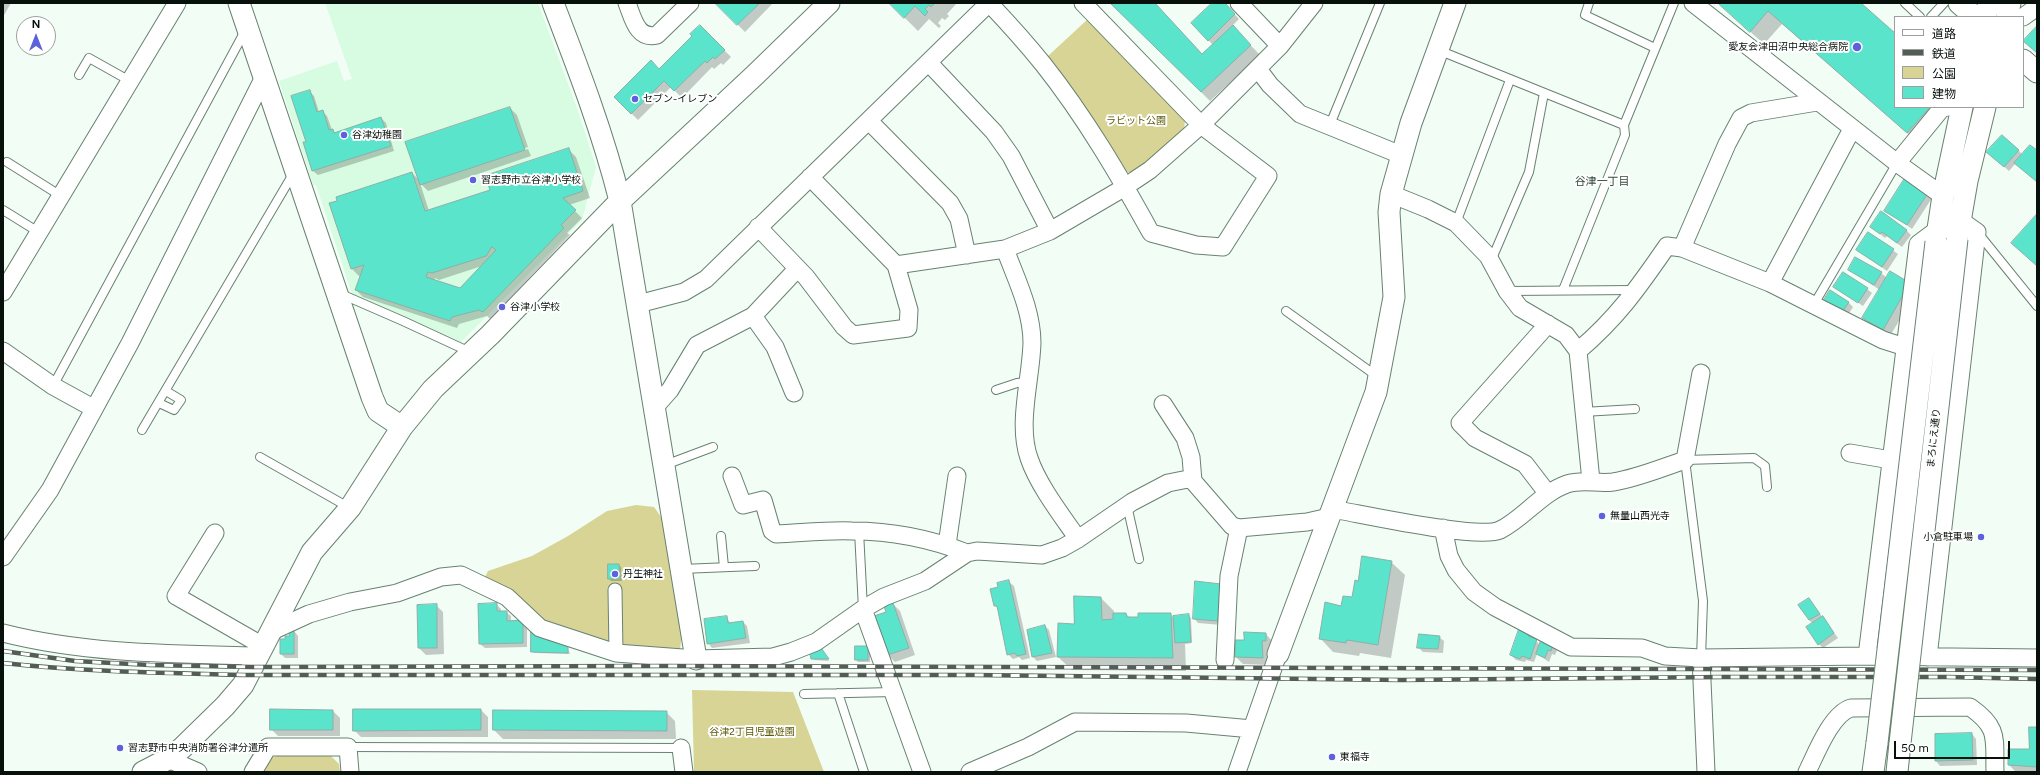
<!DOCTYPE html>
<html>
<head>
<meta charset="utf-8">
<style>
	body { margin:0 }
	#map { position:relative; width:2040px; height:775px; overflow:hidden; background:#f2fdf5; font-family:Figtree,"Noto Sans JP",sans-serif }
	canvas { display:block }
	.frame { position:absolute; inset:0; border:4px solid #07100a; pointer-events:none }
	.legend { position:absolute; left:1894px; top:16px; width:130px; height:92px; box-sizing:border-box; background:#fff; border:1px solid #9c9f9d; margin:0; padding:5px 7px; list-style:none; font-size:12px; color:#07100a }
	.legend li { display:flex; align-items:center; gap:8px; height:20px }
	.legend b { width:20px; border:1px solid #9c9f9d }
	.north { position:absolute; left:16px; top:16px; width:40px; height:40px; box-sizing:border-box; background:#fff; border:1px solid #9c9f9d; border-radius:50%; rotate:0deg; font-size:11px; font-weight:700; line-height:16px; text-align:center; color:#07100a }
	.north::after { content:''; display:block; margin:auto; width:14px; height:18px; background:#5e62da; clip-path:polygon(50% 0,100% 100%,50% 72%,0 100%) }
	.scale { position:absolute; left:1894px; top:741px; width:116px; height:18px; box-sizing:border-box; border:2px solid #07100a; border-top:0; padding-left:5px; font-size:12px; line-height:14px; white-space:nowrap; color:#07100a; -webkit-text-stroke:3px #fff; paint-order:stroke }
</style>
</head>
<body>
<div id="map">
<canvas width="2040" height="775"></canvas>
<div class="frame"></div>
<ul class="legend">
<li><b style="height:5px;background:#fff"></b>道路</li>
<li><b style="height:5px;background:#535d56"></b>鉄道</li>
<li><b style="height:11px;background:#d8d495"></b>公園</li>
<li><b style="height:11px;background:#59e4cb"></b>建物</li>
</ul>
<div class="north">N</div>
<div class="scale">50 m</div>
</div>
<script>
const ctx = document.querySelector('canvas').getContext('2d');
ctx.lineJoin = 'round';
function fill(path, color) {
  ctx.fillStyle = color;
  ctx.fill(path, 'evenodd');
}
function strokePath(path, color, width, dash) {
  ctx.strokeStyle = color;
  ctx.lineWidth = width;
  ctx.lineCap = dash ? 'butt' : 'round';
  ctx.setLineDash(dash || []);
  ctx.stroke(path);
}
function label(font, color, halo, rows, align = 'center') {
  ctx.font = font + ' Figtree,"Noto Sans JP",sans-serif';
  ctx.lineWidth = 4;
  ctx.setLineDash([]);
  ctx.textBaseline = 'middle';
  ctx.strokeStyle = halo;
  ctx.fillStyle = color;
  for (const [text, x, y, turn = 0] of rows) {
    ctx.save();
    ctx.translate(x, y);
    ctx.rotate((+turn || 0) * Math.PI / 180);
    ctx.textAlign = isNaN(turn) ? turn : align;
    if (halo) ctx.strokeText(text, 0, 0);
    ctx.fillText(text, 0, 0);
    ctx.restore();
  }
}
const built = new Path2D(`
	M325,3H538L578,111L596,167L582,220L461,342L352,294L316,185H313L279,81L337,61L344,81L352,79Z`);
const green = new Path2D(`
	M1088,19L1185,119L1184,133L1138,175L1125,171L1048,56Z
	M636,505L654,507L669,528L683,623L680,650L586,649L483,581L488,571L532,556L568,536L607,511Z
	M692,690L793,692L824,772H694Z
	M285,752H327L339,764L340,772H262L272,758Z`);
const shadow = new Path2D(`
	M3,3H11L3,17Z
	M716,3H773L745,32Z
	M890,3H957L947,14L949,16L945,20L942,18L938,23L941,26L939,28L929,19L918,31Z
	M1112,3H1154L1203,55L1213,45L1192,23L1213,3H1224L1239,19L1232,26L1260,55L1210,101Z
	M1718,3H1860L1895,34V107H1955L1921,145L1782,24L1764,44Z
	M700,26L731,57L723,65L721,63L714,69L712,67L682,98L671,87L638,120L615,97L659,70L693,36Z
	M309,91L314,96L319,112L322,111L327,116L332,130L336,133L381,118L386,123L394,151L318,175L313,171L304,143L307,142Z
	M510,108L517,115L528,147L423,182V184L528,149L531,156L428,191L420,183L429,211L491,190L569,150L576,157L590,198L569,205L582,218L567,233L570,235L490,319L487,316L459,324L457,328L363,297L356,290L361,275L359,276L352,269L330,204L412,173L420,181ZM482,266L461,289L434,281L435,278L439,280Z
	M2018,150L2023,155L2037,152V182L2016,163L2009,171L1992,156Z
	M1906,179L1932,198L1912,229L1886,210Z
	M1871,227L1906,230L1911,235L1902,247L1887,236L1885,238Z
	M1868,233L1898,254L1887,271L1857,250Z
	M1849,270L1881,273L1887,278L1917,291L1890,336L1871,325L1864,318L1880,290Z
	M1835,287L1867,289L1872,293L1863,306Z
	M1848,302L1853,307L1846,318L1828,307Z
	M1391,562L1405,575L1391,658L1360,653L1359,656L1333,652L1320,638L1342,607L1353,598L1359,582Z
	M619,565L621,567L622,581H611L609,579Z
	M1009,582L1014,586L1030,658L1022,660L1019,657L1013,659L1008,654L998,609L995,605L1000,588Z
	M1225,589L1222,625L1198,623L1194,618Z
	M1101,598L1114,611V614H1126L1130,618L1170,614L1173,617L1189,616L1191,618L1192,643L1185,644L1186,671L1072,670L1058,657L1059,625H1075Z
	M1809,599L1838,638L1823,648L1819,644L1813,624L1809,620Z
	M496,604L501,609V612H506L511,616V622L522,621L527,626V647L485,648L480,644Z
	M893,604L900,611L915,655L895,662L888,655Z
	M436,605L443,612L444,654L426,655L419,648Z
	M726,617L731,624L743,622L747,626L750,643L712,648L708,643Z
	M1045,626L1049,630L1056,657L1037,661L1033,657Z
	M294,631L298,636V658H285L281,654L286,640Z
	M1265,633L1272,641L1273,647H1268L1269,665L1243,664L1236,657L1245,642Z
	M1528,633L1540,645L1542,640L1558,648L1555,655L1552,654L1549,662L1537,654L1534,662L1526,660L1525,662L1516,660L1511,655Z
	M1439,637L1444,641L1443,653L1423,652L1418,647Z
	M547,641L567,646L570,654L534,653L532,651Z
	M868,647L870,649V662H858L856,660Z
	M820,648L829,661L814,660L812,658Z
	M271,710L333,711L340,718V736H278L271,729Z
	M481,710L488,717V737H361L354,730Z
	M666,712L675,721L676,739H503L494,730Z
	M2037,728V772H2016L2009,765L2030,750Z
	M1972,734L1976,739L1977,765L1940,766L1936,761V735Z`);
const building = new Path2D(`
	M715,3H760L737,25Z
	M889,3H935L931,7L929,5L925,9L928,12L925,16L915,6L904,18Z
	M1155,3L1202,54L1233,25L1251,45L1201,92L1111,4Z
	M1212,3H1225L1235,14L1208,41L1191,23Z
	M1718,3H1861L1895,33V107H1930L1907,133L1768,11L1750,32Z
	M700,25L725,50L715,59L713,57L707,63L705,61L674,91L664,81L631,114L614,97L651,60L659,69L692,36L690,34Z
	M2037,26V53L2023,41Z
	M310,90L317,112L323,110L329,130L333,129L334,133L381,117L391,146L312,171L303,142H306L291,96Z
	M510,107L525,150L420,185L405,142Z
	M2002,135L2019,150L2004,167L1986,152Z
	M2030,145L2037,150V182L2014,163Z
	M569,148L583,191L563,198L576,210L561,225L564,228L483,312L479,310L452,317L450,321L355,290L364,265L351,269L329,203L337,201L336,197L412,172L425,211L490,190L485,176ZM492,247L496,250L460,288L426,277L428,272L432,273L486,256Z
	M1905,178L1928,193L1907,225L1884,211Z
	M1881,211L1907,230L1897,243L1882,232L1880,234L1870,227Z
	M2037,214V266L2011,243Z
	M1868,232L1894,249L1882,267L1856,250Z
	M1855,257L1882,272L1874,285L1848,270Z
	M1890,271L1910,283L1883,330L1862,318Z
	M1843,272L1868,288L1858,303L1833,287Z
	M1830,290L1849,302L1841,314L1822,303Z
	M1362,556L1392,561L1378,645L1347,640L1346,643L1319,639L1325,602L1341,606L1343,596L1352,597L1355,580L1358,581Z
	M608,564H619L620,579H608Z
	M1009,580L1026,654L1017,656L1015,653L1007,655L997,606H994L990,589L998,587L997,583Z
	M1195,581L1221,584L1218,621L1193,619Z
	M1074,596L1101,597L1102,620L1113,619V613H1126L1127,617H1138V613H1171L1173,658L1057,657L1058,623L1074,624Z
	M1809,598L1820,614L1809,620L1798,605Z
	M497,603V611H507V621L523,620V643L479,644L478,604Z
	M893,603L909,648L887,655L874,616L886,612L884,606Z
	M437,604V648H418L417,605Z
	M1189,614L1191,642L1175,643L1173,616Z
	M727,616L728,623L743,621L746,638L707,644L704,619Z
	M1823,616L1834,633L1818,645L1806,627Z
	M1045,625L1052,653L1032,657L1027,630Z
	M1519,629L1529,632L1528,636L1537,639L1530,659L1522,656L1520,659L1510,655Z
	M289,630H294V654H280V639H285V636H289Z
	M531,631L548,640L568,645V653L531,652Z
	M1244,632L1266,633V641H1262L1263,658L1235,657V640H1244Z
	M1419,634L1440,636L1438,649L1417,648Z
	M1542,638L1554,643L1551,651L1548,650L1545,658L1536,654Z
	M819,645L829,659H811L809,650Z
	M855,646H868V660H855Z
	M270,709L333,710V730H270Z
	M353,709H481V730L353,731Z
	M493,710L667,711V731L493,730Z
	M2029,727H2037V767L2008,765V749H2029Z
	M1972,733L1973,760L1935,761V734Z`);
const service = new Path2D(`
	M1589,3L1585,15L1655,48
	M1905,3L1920,17
	M1931,17L1944,3
	M1438,50L1624,125
	M79,75L89,58L130,81
	M1329,127L1380,3
	M7,162L61,196
	M3,210L40,233
	M1456,223L1510,80
	M1978,233L2037,306
	M1491,261L1529,172L1544,93
	M1563,290L1625,135L1624,125L1674,3
	M1508,291L1634,290
	M341,294L403,321L470,352
	M1813,306L1897,163
	M1286,311L1378,377
	M53,386L245,31
	M996,390L1017,383L1029,382
	M159,403L174,410L181,400L166,391
	M1583,412L1635,409
	M142,430L293,174
	M260,457L350,508
	M665,465L713,447
	M1127,505L1139,559
	M859,531L863,609
	M721,536L724,567
	M681,569L755,566
	M1701,658L1703,601L1685,460L1754,458L1765,466L1767,487
	M838,693L864,772
	M804,694L894,692
	M348,747L681,748`);
const pedestrian = new Path2D(`
	M615,590L616,653`);
const minor = new Path2D(`
	M627,3C633,18 637,40 657,35L690,3
	M989,3C1008,23 1026,43 1043,64C1085,117 1119,175 1151,233L1196,245L1223,247L1268,176L1201,125L1083,3
	M1239,3L1280,46
	M1693,3L1897,163
	M2023,17L2037,7
	M929,63L994,132L1011,156L1050,231
	M1258,69L1270,85L1300,114L1401,155
	M869,121L950,203L959,219L967,255
	M1391,194L1428,209L1456,223L1488,256L1507,291L1520,308L1566,335L1578,351L1591,481
	M1943,196L1897,163L1942,108L1948,107
	M758,227L806,277L844,327L853,335L908,328L909,310L896,265L810,177
	M1682,248L1727,144L1741,118L1751,113L1817,102
	M1005,249C1016,279 1032,310 1032,343C1031,379 1017,424 1029,458C1038,485 1062,516 1078,539
	M896,265L1005,249L1050,231L1120,190L1150,170L1201,125L1280,46L1314,3
	M1770,283L1852,129
	M3,292L177,3
	M638,304L684,292L706,279L989,3
	M753,316L775,347L794,393
	M1548,324L1460,423L1475,438L1525,464L1548,494
	M3,351L53,386L93,408
	M1578,351C1617,318 1638,288 1667,246L1682,248L1770,283L1883,340L1905,347
	M1163,404L1185,438L1191,457L1193,481
	M654,408L670,390L697,345L753,316L797,269
	M1850,453L1891,460
	M732,476L743,505L763,500L772,531L776,534C801,533 827,530 852,531C891,531 931,539 967,553
	M1332,509C1362,514 1478,540 1500,530C1523,519 1541,493 1567,484C1582,479 1598,484 1613,482C1638,478 1661,468 1685,460L1701,373
	M1443,528L1449,556L1456,570L1474,592L1495,607L1571,647L1642,648L1665,656L1701,658L1867,656L2037,658
	M215,533L176,596L263,646
	M947,545L957,476
	M3,557L50,490L130,343L264,77
	M863,609L922,772
	M272,631L309,614L350,602L397,593L441,577L461,575L507,597L540,628L616,653L696,659L773,657L791,652L816,642L863,609L884,597L925,581L967,553L977,551L1042,555L1062,548L1078,539L1132,502L1168,483L1188,479L1193,481L1232,526L1239,528L1307,522L1329,517
	M3,633C85,654 174,654 258,656
	M1867,656L1918,244L1938,229
	M1928,657L1977,232L1960,220
	M1701,658L1706,772
	M1225,660L1229,576L1239,528
	M681,748L684,772
	M168,759L198,772
	M253,772L268,747H348L350,772
	M970,772L1028,747L1075,722L1186,723L1252,729
	M1237,772L1278,654
	M1807,772C1816,754 1831,714 1851,708L1970,707C2000,728 1994,739 1995,772`);
const tertiary = new Path2D(`
	M239,3L372,397L378,411L402,427
	M553,3C578,68 603,133 620,201L696,659
	M1959,3L1975,17
	M1985,17L1989,3
	M2007,17L2010,3
	M2023,60L2037,72
	M1957,239L1967,181L1985,107
	M1936,242L1943,196L1962,107
	M1278,654L1376,392L1394,297L1389,212L1391,194L1411,123L1455,3
	M143,772L168,759L182,748L225,706L243,685L312,552L350,508L402,427L433,389L490,335L620,201L755,75L829,3
	M1873,772L1877,743
	M1897,772L1900,743`);
const rail = new Path2D(`
	M3,651L75,661L150,665L252,667L663,666L2037,670
	M3,663C85,672 165,673 248,675H974L1402,680L1724,677H1947L2037,679`);
const tertiaryBridge = new Path2D(`
	M1877,743L1936,242
	M1900,743L1957,239`);
const markers = [
	[1857,47,5,"#5e62da"],
	[635,99,4,"#5e62da"],
	[344,135,4,"#5e62da"],
	[473,180,4,"#5e62da"],
	[502,307,4,"#5e62da"],
	[1602,516,4,"#5e62da"],
	[1981,537,4,"#5e62da"],
	[615,574,4,"#5e62da"],
	[120,748,4,"#5e62da"],
	[1332,757,4,"#5e62da"]
];
const poiNames = [
	["愛友会津田沼中央総合病院",1848,47,"right"],
	["セブン-イレブン",643,99],
	["谷津幼稚園",352,135],
	["習志野市立谷津小学校",481,180],
	["谷津小学校",510,307],
	["無量山西光寺",1610,516],
	["小倉駐車場",1973,537,"right"],
	["丹生神社",623,574],
	["習志野市中央消防署谷津分遣所",128,748],
	["東福寺",1340,757]
];
const parkNames = [
	["ラビット公園",1136,121],
	["谷津2丁目児童遊園",752,732]
];
const streetNames = [
	["まろにえ通り",1934,438,-84]
];
const neighbourhoodNames = [
	["谷津一丁目",1602,182]
];
fill(built, '#d7fce2');
fill(green, '#d8d495');
fill(shadow, '#0003');
fill(building, '#59e4cb');
strokePath(building, '#8cb0a8', 1);
strokePath(service, '#688270', 10);
strokePath(pedestrian, '#688270', 15);
strokePath(minor, '#688270', 19);
strokePath(tertiary, '#688270', 23);
strokePath(service, '#fff', 8);
strokePath(pedestrian, '#fff', 13);
strokePath(minor, '#fff', 17);
strokePath(tertiary, '#fff', 21);
strokePath(rail, '#535d56', 4.5);
strokePath(rail, '#fff', 3, [9]);
strokePath(tertiaryBridge, '#688270', 23, []);
strokePath(tertiaryBridge, '#fff', 21);
for (const [x, y, r, color] of markers) {
  const dot = new Path2D();
  dot.arc(x, y, r, 0, 2 * Math.PI);
  ctx.fillStyle = color;
  ctx.fill(dot);
  strokePath(dot, '#fff', 1.5);
}
label('10px', '#07100a', '#fff', poiNames, 'left');
label('10px', '#5d5806', '#fff', parkNames);
label('10px', '#07100a', '#fff', streetNames);
label('11px', '#324a3a', '#fff', neighbourhoodNames);
</script>
</body>
</html>
